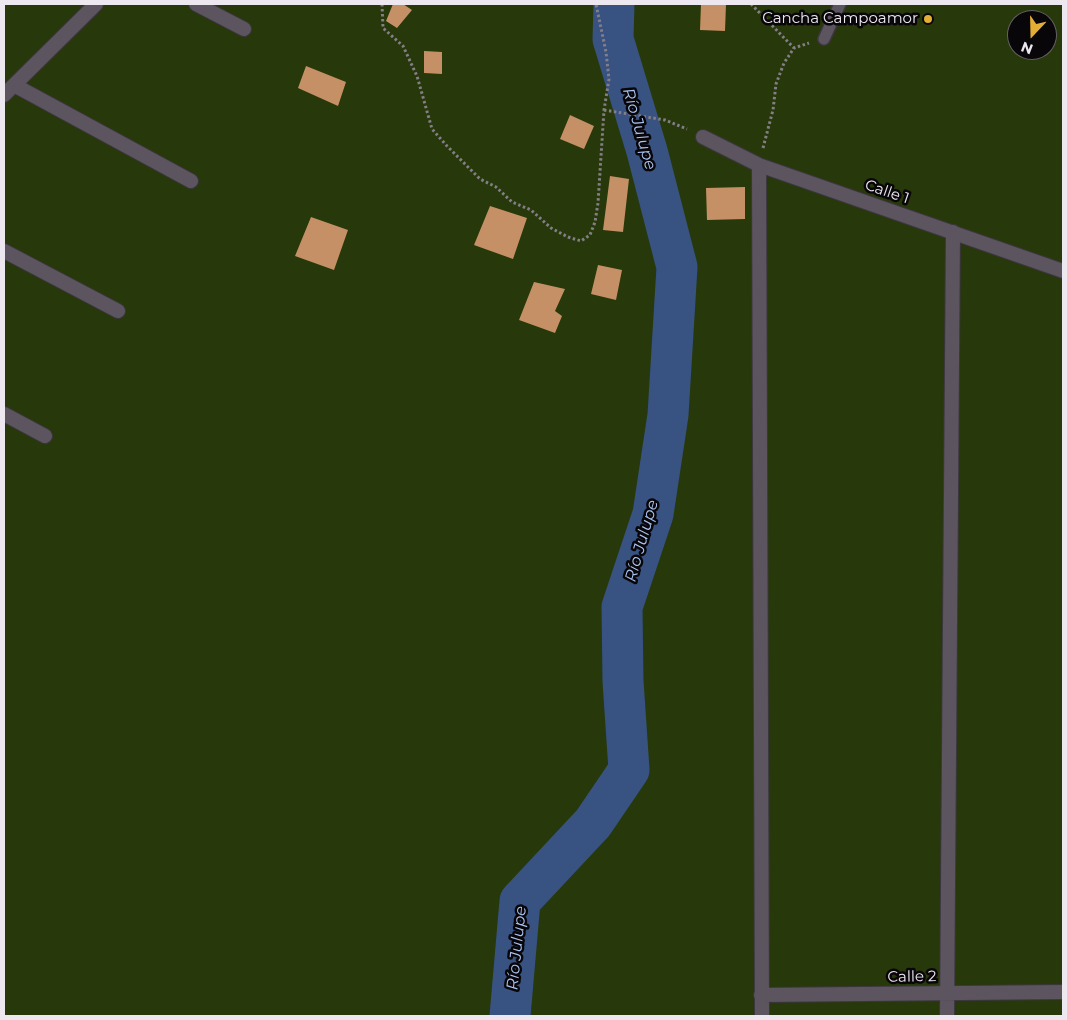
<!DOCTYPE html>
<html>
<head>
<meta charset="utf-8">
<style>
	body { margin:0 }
	#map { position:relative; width:1067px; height:1020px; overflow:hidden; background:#211a23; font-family:Montserrat,sans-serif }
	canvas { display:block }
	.frame { position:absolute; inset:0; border:5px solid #ede8ef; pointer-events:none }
	.north { position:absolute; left:1007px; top:10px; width:50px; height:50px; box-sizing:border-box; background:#09060a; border:1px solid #646066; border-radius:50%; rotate:201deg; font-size:14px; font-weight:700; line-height:20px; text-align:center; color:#ede8ef }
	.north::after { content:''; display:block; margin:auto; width:18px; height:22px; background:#e3ae35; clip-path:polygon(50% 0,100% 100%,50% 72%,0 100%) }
</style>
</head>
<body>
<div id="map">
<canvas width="1067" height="1020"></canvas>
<div class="frame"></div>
<div class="north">N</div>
</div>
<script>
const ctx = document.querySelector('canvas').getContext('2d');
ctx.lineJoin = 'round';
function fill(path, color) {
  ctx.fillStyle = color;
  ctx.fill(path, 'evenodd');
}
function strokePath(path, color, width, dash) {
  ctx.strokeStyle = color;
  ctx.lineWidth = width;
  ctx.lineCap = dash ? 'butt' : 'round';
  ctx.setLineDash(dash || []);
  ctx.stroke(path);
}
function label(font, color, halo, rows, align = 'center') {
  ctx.font = font + ' Montserrat,sans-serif';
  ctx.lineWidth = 5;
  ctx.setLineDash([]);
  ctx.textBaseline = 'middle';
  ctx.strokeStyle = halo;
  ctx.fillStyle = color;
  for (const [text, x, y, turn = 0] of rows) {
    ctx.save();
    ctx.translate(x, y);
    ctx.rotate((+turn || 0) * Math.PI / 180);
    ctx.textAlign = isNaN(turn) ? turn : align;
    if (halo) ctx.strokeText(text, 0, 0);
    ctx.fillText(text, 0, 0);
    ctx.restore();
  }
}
const green = new Path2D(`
	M4,4H1063V1016H4ZM1017,20H1047V50H1017Z`);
const river = new Path2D(`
	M510,1016L520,901L593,823L629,770L623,681L622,607L653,514L668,415L677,267L647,151L613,39L614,4`);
const building = new Path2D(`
	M393,4H403L412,10L397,28L386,21Z
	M701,4H726L725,31L700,30Z
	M424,51L442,52V74L424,73Z
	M306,66L346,82L338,106L298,88Z
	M570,115L594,126L584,149L560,139Z
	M610,176L629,179L623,232L603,230Z
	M745,187V219L707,220L706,188Z
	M490,206L527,218L513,259L474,245Z
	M311,217L348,230L334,270L295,256Z
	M598,265L622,270L616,300L591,294Z
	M534,282L565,289L555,311L562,316L555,333L519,320Z`);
const path = new Path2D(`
	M382,4L383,28L403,46L417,76L432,129L447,146L480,179L496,187L512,202L531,210L551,228L568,237L581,241L590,235L595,222L598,203L604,110L609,79L606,52L596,4
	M751,4L794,48
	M604,110L665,120L687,129
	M763,148L773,110L776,84L784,63L794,48L809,43`);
const service = new Path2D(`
	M824,39L840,4`);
const minor = new Path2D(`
	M196,4L244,29
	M14,85L191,181
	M4,95L96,4
	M703,137L759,165L1063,271
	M759,165L762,1016
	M4,251L118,311
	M4,414L45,436
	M761,995L1063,992
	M947,1016L953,232`);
const markers = [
	[928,19,5,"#e3ae35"]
];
const poiNames = [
	["Cancha Campoamor",918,19]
];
const streetNames = [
	["Calle 1",887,192,19],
	["Calle 2",912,977,-1]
];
const waterNames = [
	["Río Julupe",639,129,74],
	["Río Julupe",642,541,-74],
	["Río Julupe",517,948,-84]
];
fill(green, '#27380a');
strokePath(river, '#385282', 41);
fill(building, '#c59066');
strokePath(service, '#3c373f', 14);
strokePath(minor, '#3c373f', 16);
strokePath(path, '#847e86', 3, [2.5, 2.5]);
strokePath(service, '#5c545f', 11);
strokePath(minor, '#5c545f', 14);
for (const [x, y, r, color] of markers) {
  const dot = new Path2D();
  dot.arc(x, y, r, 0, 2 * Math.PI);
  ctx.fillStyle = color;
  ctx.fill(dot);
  strokePath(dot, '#09060a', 2);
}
label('15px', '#ede8ef', '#09060a', poiNames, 'right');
label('15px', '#ede8ef', '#09060a', streetNames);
label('italic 16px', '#acc5f2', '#09060a', waterNames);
</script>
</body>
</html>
